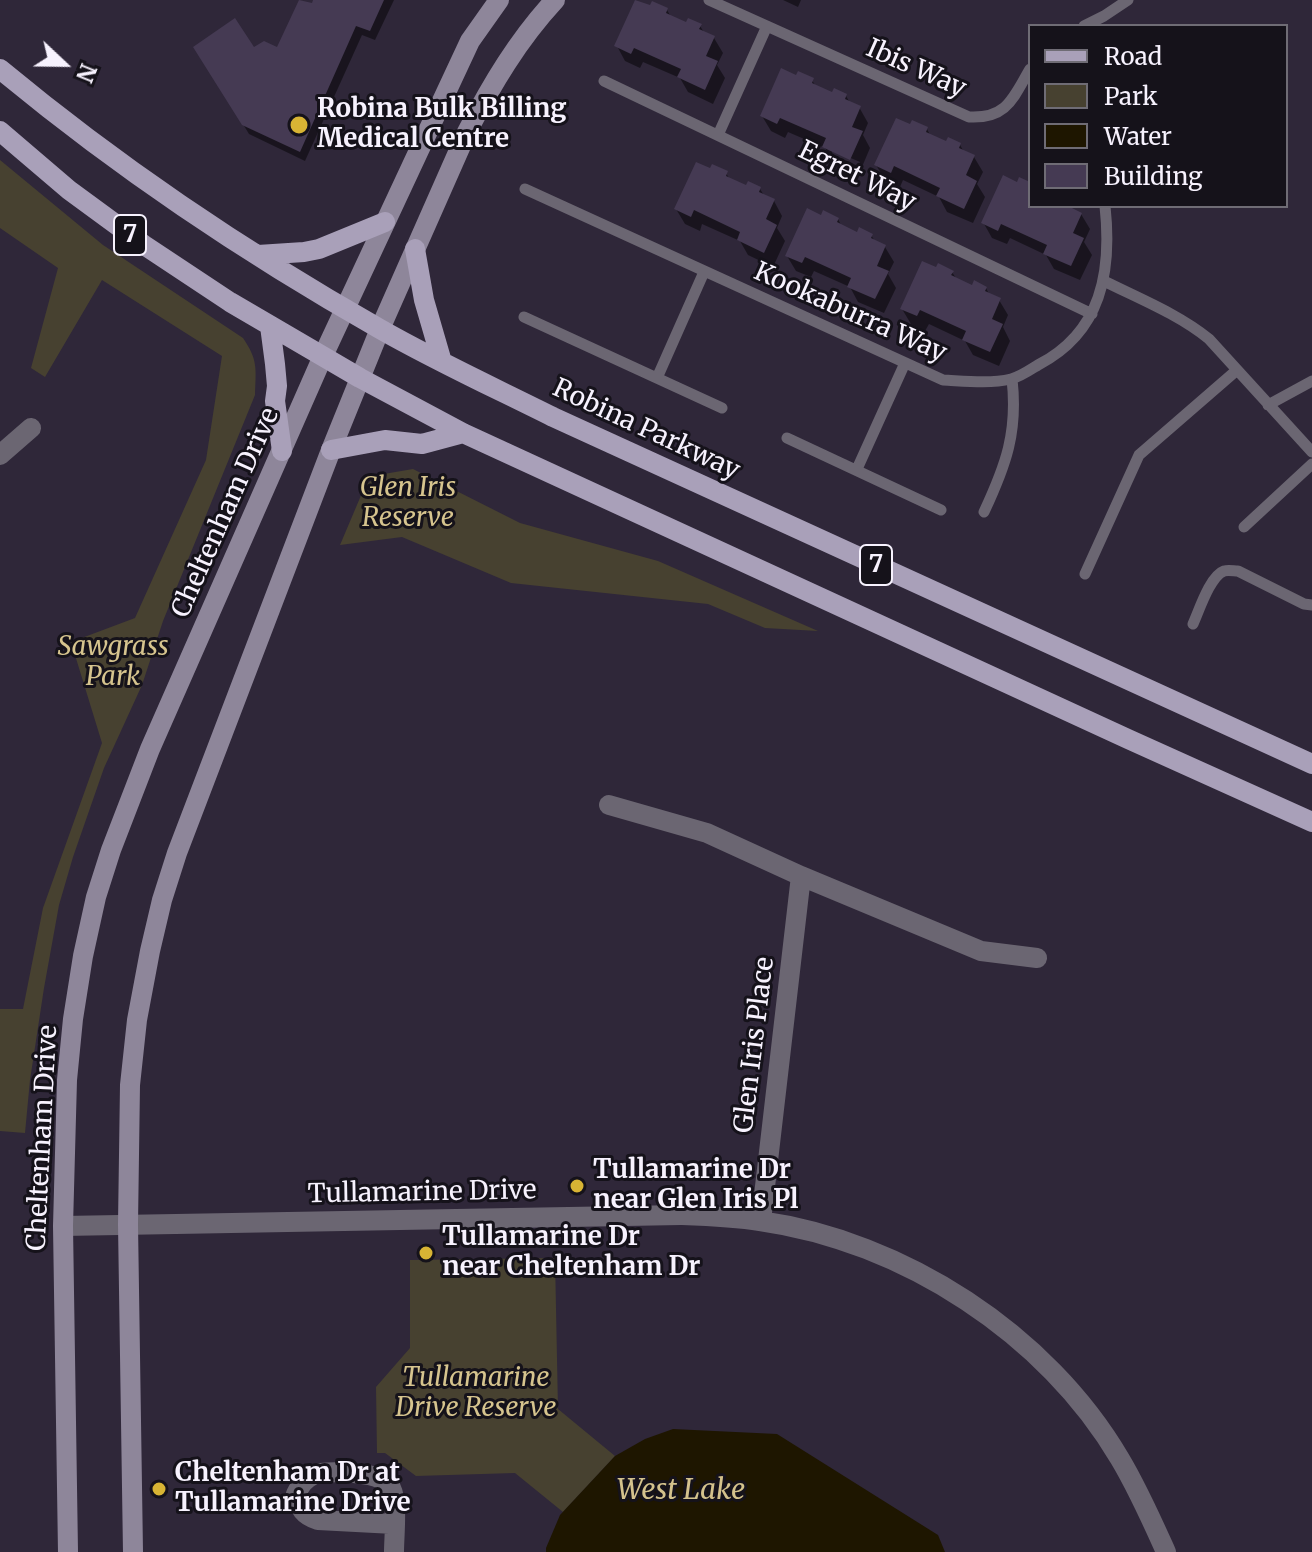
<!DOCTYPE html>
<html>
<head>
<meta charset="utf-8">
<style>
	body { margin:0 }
	#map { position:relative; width:1312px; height:1552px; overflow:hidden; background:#2f2739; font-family:Merriweather,serif }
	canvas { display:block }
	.legend { position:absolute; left:1028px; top:24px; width:260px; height:184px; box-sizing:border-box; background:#15121a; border:2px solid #6f6c75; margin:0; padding:10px 14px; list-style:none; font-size:24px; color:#f7f2fe }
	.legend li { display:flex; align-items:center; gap:16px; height:40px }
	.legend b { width:40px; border:2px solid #6f6c75 }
	.north { position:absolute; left:24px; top:24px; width:80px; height:80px; -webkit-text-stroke:6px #15121a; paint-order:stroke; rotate:112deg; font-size:22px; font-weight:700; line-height:32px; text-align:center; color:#f7f2fe }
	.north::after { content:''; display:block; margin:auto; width:28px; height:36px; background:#f7f2fe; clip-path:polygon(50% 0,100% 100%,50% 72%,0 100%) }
</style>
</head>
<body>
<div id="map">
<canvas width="1312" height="1552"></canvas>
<ul class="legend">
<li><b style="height:10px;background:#a9a0b9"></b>Road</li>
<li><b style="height:22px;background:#474130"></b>Park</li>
<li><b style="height:22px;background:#1e1600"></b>Water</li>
<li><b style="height:22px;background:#453a53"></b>Building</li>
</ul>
<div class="north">N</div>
</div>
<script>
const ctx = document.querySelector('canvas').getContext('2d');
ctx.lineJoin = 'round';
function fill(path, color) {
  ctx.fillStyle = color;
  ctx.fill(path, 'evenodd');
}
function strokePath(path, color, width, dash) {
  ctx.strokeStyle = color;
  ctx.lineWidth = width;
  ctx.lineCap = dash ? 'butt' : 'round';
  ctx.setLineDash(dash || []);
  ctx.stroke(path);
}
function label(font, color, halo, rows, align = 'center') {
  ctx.font = font + ' Merriweather,serif';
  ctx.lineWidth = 6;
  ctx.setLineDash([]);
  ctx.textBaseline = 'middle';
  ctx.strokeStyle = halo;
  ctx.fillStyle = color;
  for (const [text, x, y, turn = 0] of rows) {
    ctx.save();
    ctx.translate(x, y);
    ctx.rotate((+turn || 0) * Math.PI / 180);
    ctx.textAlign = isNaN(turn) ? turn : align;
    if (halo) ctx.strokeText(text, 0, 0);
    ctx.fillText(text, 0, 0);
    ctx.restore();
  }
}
const green = new Path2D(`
	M0,160L103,245L243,338C258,360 256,368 255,395L163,621L142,685L104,768L73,857L59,905L44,988L30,1080L25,1133L0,1131V1009H23L43,908L102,743L71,642L135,618L206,460L222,356L102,280L45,377L31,368L58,268L0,228Z
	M413,469L520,523L658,561L818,631L765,628L708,604L511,583L402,537L340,545L365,486L378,475Z
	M555,1258L558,1409L615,1456L563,1512L515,1473L416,1476L385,1453H377L376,1387L410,1348V1260Z`);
const water = new Path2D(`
	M673,1429L777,1434L938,1535L945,1552H546V1548L560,1515L615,1456L645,1439Z`);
const shadow = new Path2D(`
	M316,0H394L375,40L362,35L305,161L249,134L196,47L278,50Z
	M783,0H801L798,7Z
	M667,10L671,17L687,25L700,26L705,34L714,38L723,53L717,65L725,78L713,104L688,92L680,78L643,62L640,68L625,61L617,46Z
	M797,78L812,80L816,87L832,95L846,96L850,103L859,107L868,123L863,135L870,148L859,174L833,162L825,148L788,132L785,138L771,131L762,116ZM832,150L860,162L858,166L832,154Z
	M911,127L927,129L931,137L947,144L960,145L964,152L974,157L983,172L977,184L985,197L973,223L947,212L939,197L903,180L900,187L885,180L876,165Z
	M726,173L730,180L747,188L760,189L765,197L774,201L782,216L777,228L785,241L773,267L748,255L740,241L702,224L700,231L685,224L676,209Z
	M1018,184L1030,185V206H1069L1072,210L1081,214L1090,229L1084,242L1092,255L1080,280L1054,269L1046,255L1010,238L1007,244L992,238L983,222Z
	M822,217L838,219L842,227L858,234L871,235L876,243L885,247L894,262L888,274L896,288L884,313L858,302L850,287L814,271L811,277L796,271L787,256Z
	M952,272L957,280L973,287L986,288L990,296L999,300L1008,315L1003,327L1010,341L999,366L973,355L965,341L929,324L925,331L911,324L902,309Z`);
const building = new Path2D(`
	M299,0L312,3L313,0H384L370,31L356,26L300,152L242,125L193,47L235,18L254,47L264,41L277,47Z
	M635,0L650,5L652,1L668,8L666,13L686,22L688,18L702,24L699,29L715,36L706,56L718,61L705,90L677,77L681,69L634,48L631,54L614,46Z
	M781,68L796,75L798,71L814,78L812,83L832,92L834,88L847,94L845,99L861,106L852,127L863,131L850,160L822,147L826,138L780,118L777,124L760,116Z
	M896,118L910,124L912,120L928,127L926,132L946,141L948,137L961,143L959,148L975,155L966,175L977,181L964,209L936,196L940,188L894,166L891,173L874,165Z
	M696,162L710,168L712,164L728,171L726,176L746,185L748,181L761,187L759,192L775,199L766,219L777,225L764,253L737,240L740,232L694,210L691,217L674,209Z
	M1003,175L1017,182L1019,177L1030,182V206H1068L1082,213L1073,233L1084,238L1071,266L1043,254L1047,245L1001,224L998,231L981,223Z
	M807,208L821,215L823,210L839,218L837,222L857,232L859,227L873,234L871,238L886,245L877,266L889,271L875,299L847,287L851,278L805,257L802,263L785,256Z
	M922,261L936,267L938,263L954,271L951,275L972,285L974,280L987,287L985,291L1001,298L992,319L1003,324L990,352L962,340L966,331L920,310L917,316L900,309Z`);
const service = new Path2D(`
	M709,0L969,117C1007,119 1013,98 1030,69
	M1084,26L1104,16L1128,0
	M604,81L1092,314
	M718,135L767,26
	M525,189L943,380C964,381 989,384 1011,379C1020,377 1030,370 1038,365C1102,332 1112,271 1105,206
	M1104,281C1140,299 1178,314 1209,339L1312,452
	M524,317L722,408
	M657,378L704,272
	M1268,405L1312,381
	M787,438L941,510
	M857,469L905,363
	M984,512C1006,465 1018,432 1012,379
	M1244,527L1312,464
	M1085,574L1139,455L1237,370
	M1193,624C1199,611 1210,576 1224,571C1228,570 1234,571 1238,571L1304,604L1312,605`);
const minor = new Path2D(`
	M0,455L31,428
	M609,805L707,833L801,876L981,951L1037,958
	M761,1221L801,876
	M63,1226L681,1215C707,1216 734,1217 760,1221C903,1241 1047,1334 1120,1459C1138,1489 1152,1521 1166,1552
	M394,1524L318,1520C303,1515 300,1509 296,1494C300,1486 304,1479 313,1475C325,1470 363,1473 376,1477C382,1479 388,1483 391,1488C398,1502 394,1536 394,1552`);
const secondary = new Path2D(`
	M68,1552L63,1226L67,1080L73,1019L83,956L96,897L111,850L150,749L323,356L470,41L499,0
	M133,1552L128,1224L130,1085L137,1020L150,951L162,900L177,853L331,450L380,329L467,132C492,84 518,40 555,0`);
const primary = new Path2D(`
	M0,69C118,167 246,253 380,329C436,361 495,388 553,417L1312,764
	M0,131L69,190L144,245L230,302L360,378L463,433L1128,739L1312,822
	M415,249L424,300L442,362
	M258,255L304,252L319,249L385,222
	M270,326L275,364L277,386L275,401L282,451
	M331,450L385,440L422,444L463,433`);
const markers = [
	[299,125,10,"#d8b434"],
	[577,1186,8,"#d8b434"],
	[426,1253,8,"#d8b434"],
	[159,1489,8,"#d8b434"]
];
const shields = [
	[130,235,32],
	[876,565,32]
];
const shieldNames = [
	["7",130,235],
	["7",876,565]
];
const streetNames = [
	["Ibis Way",916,69,24],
	["Egret Way",857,177,26],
	["Kookaburra Way",850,313,24],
	["Robina Parkway",646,430,25],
	["Cheltenham Drive",226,513,-66],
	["Glen Iris Place",755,1045,-83],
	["Cheltenham Drive",43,1138,-87],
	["Tullamarine Drive",422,1193,-1]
];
const poiNames = [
	["Robina Bulk Billing",317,110],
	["Medical Centre",317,140],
	["Tullamarine Dr",593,1171],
	["near Glen Iris Pl",593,1201],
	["Tullamarine Dr",442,1238],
	["near Cheltenham Dr",442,1268],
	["Cheltenham Dr at",175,1474],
	["Tullamarine Drive",175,1504]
];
const parkNames = [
	["Glen Iris",408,489],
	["Reserve",408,519],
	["Sawgrass",113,648],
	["Park",113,678],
	["Tullamarine",476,1379],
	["Drive Reserve",476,1409]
];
const waterNames = [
	["West Lake",681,1491]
];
fill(green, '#474130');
fill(water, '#1e1600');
fill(shadow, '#0007');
fill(building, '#453a53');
strokePath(service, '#6b6672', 11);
strokePath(minor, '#6b6672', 20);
strokePath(secondary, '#8e869a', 20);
strokePath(primary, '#a9a0b9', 20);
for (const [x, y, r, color] of markers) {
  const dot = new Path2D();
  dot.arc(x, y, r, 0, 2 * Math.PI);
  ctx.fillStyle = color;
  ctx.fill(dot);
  strokePath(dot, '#15121a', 3);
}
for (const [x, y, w] of shields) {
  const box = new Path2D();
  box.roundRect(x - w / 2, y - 20, w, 40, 6);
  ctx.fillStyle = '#15121a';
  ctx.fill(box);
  strokePath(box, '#f7f2fe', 2);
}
label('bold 24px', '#f7f2fe', null, shieldNames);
label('26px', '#f7f2fe', '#15121a', streetNames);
label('bold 26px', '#f7f2fe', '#15121a', poiNames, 'left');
label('italic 26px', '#d6c48e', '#15121a', parkNames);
label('italic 28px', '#d4c28c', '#15121a', waterNames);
</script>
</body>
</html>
